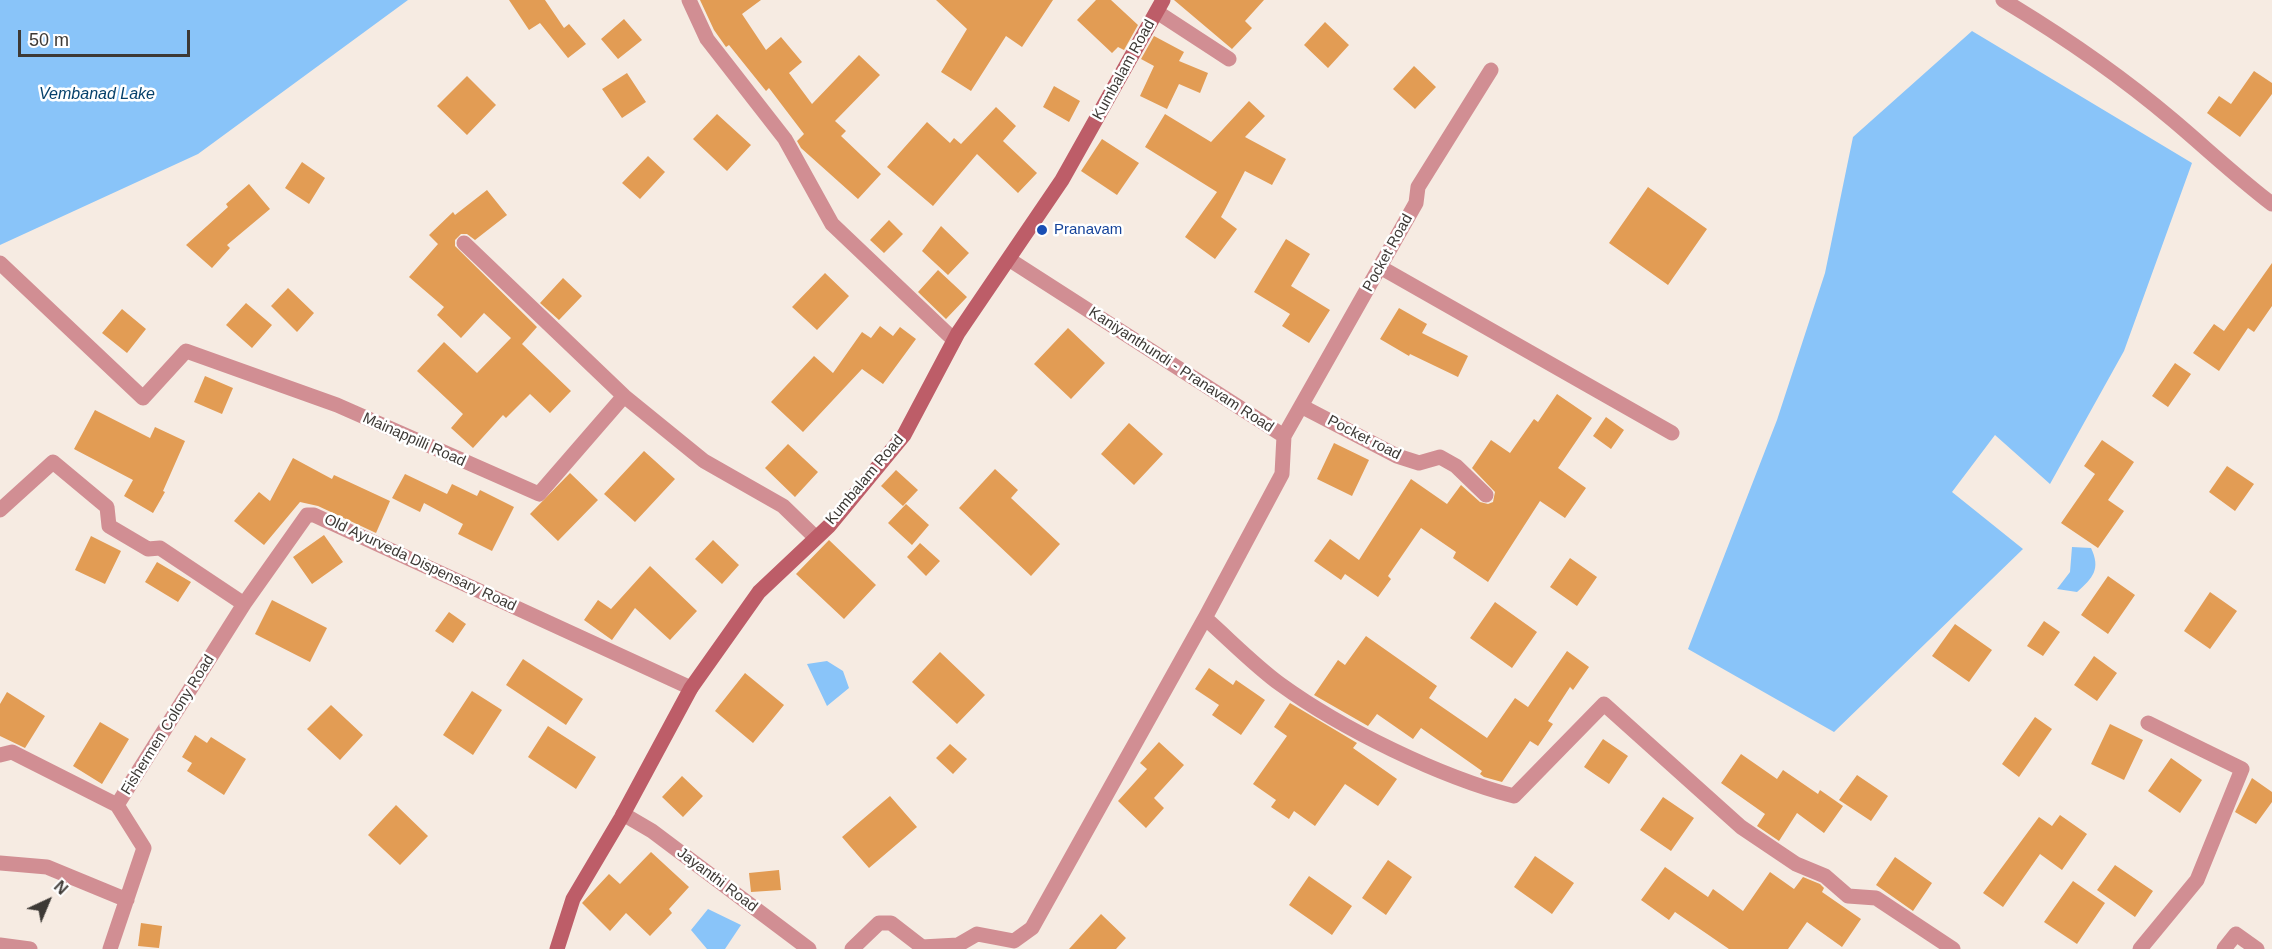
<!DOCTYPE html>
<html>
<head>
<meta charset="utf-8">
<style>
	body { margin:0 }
	#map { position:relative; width:2272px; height:949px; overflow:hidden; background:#f6ebe2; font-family:Arial,sans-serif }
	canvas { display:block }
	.north { position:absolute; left:18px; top:871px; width:60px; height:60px; -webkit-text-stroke:4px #fff; paint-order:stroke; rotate:44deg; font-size:16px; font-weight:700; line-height:24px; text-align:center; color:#3d3935 }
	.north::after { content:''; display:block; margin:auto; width:21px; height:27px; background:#3d3935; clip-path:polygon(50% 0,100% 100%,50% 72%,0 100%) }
	.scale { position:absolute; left:18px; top:30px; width:172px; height:27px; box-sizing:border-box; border:3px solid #3d3935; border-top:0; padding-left:8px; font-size:18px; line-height:21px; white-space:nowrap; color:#3d3935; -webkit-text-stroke:4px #fff; paint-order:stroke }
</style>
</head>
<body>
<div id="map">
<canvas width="2272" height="949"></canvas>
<div class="north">N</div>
<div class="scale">50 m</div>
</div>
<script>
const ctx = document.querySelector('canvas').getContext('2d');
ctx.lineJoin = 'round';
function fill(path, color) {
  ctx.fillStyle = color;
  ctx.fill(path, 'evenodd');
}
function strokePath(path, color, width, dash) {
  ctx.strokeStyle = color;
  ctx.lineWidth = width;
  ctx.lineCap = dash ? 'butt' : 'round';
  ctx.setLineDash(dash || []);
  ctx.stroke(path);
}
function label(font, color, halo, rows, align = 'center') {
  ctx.font = font + ' Arial,sans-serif';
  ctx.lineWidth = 5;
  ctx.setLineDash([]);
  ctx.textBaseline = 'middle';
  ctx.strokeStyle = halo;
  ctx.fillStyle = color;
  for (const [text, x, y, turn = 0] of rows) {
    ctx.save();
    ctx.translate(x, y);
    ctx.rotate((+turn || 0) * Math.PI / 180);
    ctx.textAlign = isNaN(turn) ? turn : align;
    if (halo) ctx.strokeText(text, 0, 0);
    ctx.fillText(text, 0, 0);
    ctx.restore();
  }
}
const water = new Path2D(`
	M0,0H408L198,154L0,245Z
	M1972,31L2192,163L2124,351L2050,484L1995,435L1952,492L2023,549L1834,732L1688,649L1777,420L1825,273L1853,137Z
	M2072,547L2091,548C2101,569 2093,578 2077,592L2057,589L2070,572Z
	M827,661L843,671L849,688L827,706L807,664Z
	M708,909L741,925L725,949H707L691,930Z`);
const building = new Path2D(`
	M509,0H545L564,28L569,24L586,44L568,58L540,23L529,30Z
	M700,0H761L742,14L766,50L781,37L802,62L789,73L812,104L859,55L880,75L835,121L846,131L841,136L881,174L858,199L801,148L797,141L804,134L769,88L766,91L729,45L726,47L714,30Z
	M936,0H1053L1022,47L1006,36L971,91L941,72L967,29Z
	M1096,0H1111L1138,25L1124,50L1118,47L1112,53L1077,20Z
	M1174,0H1264L1245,21L1252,28L1232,49Z
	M624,19L642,40L618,59L601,39Z
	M1325,22L1349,45L1328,68L1304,45Z
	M1154,36L1184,52L1179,61L1208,73L1200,93L1179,84L1167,109L1140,96L1154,66L1141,59Z
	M1414,66L1436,87L1415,109L1393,89Z
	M2254,71L2272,83V94L2240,137L2207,113L2219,96L2231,104Z
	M627,73L646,102L622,118L602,89Z
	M467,76L496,105L467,135L437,106Z
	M1054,86L1080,101L1069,122L1043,107Z
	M1249,101L1265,116L1245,137L1286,159L1272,185L1245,171L1221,217L1237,229L1215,259L1185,237L1217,192L1145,147L1165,114L1211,142Z
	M996,107L1016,126L1003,141L1037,173L1018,193L977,154L933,206L887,167L927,122L950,143L954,138L961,144Z
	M717,114L751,145L727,171L693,139Z
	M1102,139L1139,163L1117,195L1081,171Z
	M648,156L665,172L640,199L622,183Z
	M302,162L325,178L309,204L285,188Z
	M249,184L270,209L227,245L230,248L212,268L186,245L228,207L226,204Z
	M1648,187L1707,229L1668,285L1609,243Z
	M487,190L507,215L475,240L467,234H461L455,240V246L537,327L522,344L571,391L550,413L530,394L506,418L503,415L473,448L451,428L463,414L417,371L444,342L477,373L511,338L484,313L461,338L437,315L444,307L409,277L438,244L429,235L453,212L455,215Z
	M889,220L903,234L884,253L870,240Z
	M941,226L969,253L948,275L922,251Z
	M1286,239L1310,254L1291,286L1330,310L1309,343L1282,326L1290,314L1254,292Z
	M2272,263V306L2254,332L2248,328L2219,371L2193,353L2214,324L2224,331Z
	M938,270L967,297L946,319L918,292Z
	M825,273L849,296L817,330L792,307Z
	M563,278L582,296L559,320L540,303Z
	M288,288L314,313L297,332L271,306Z
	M246,303L272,325L252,348L226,325Z
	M1399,308L1427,324L1422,333L1468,356L1458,377L1410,354L1409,356L1380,339Z
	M122,309L146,329L127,353L102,333Z
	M880,326L893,336L900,327L916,339L883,384L862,369L803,432L771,402L814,356L833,373L862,332L871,338Z
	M1068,328L1105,363L1071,399L1034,364Z
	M2175,363L2191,374L2168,407L2152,396Z
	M205,376L233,388L222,414L194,402Z
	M1557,394L1592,418L1558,468L1586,488L1565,518L1540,501L1488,582L1453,558L1456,552L1421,528L1388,576L1391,579L1378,597L1345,574L1341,580L1314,561L1330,539L1359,560L1411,479L1447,504L1461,485L1480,502L1488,504L1493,502L1495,492L1472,468L1491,440L1510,453L1534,419L1538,422Z
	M95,410L150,438L155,427L185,441L163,491L165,492L153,513L124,496L133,480L74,449Z
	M1606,417L1624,430L1611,449L1593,436Z
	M1129,423L1163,454L1134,485L1101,454Z
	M2102,440L2134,462L2108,500L2124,511L2098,548L2061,523L2095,474L2084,466Z
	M1334,443L1369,460L1352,496L1317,479Z
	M788,444L818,472L795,497L765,468Z
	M644,451L675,479L635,522L604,494Z
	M293,458L332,479L334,475L390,501L376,533L318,506L300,502L264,545L234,521L259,492L270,501Z
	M2227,466L2254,484L2235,511L2209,492Z
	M995,469L1018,490L1011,498L1060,544L1031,576L959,508Z
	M896,470L918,490L903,506L881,486Z
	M570,473L598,500L558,541L530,514Z
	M405,474L447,494L452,484L477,496L480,490L514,507L492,551L458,534L463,524L424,503L420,512L392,498Z
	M906,504L929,525L912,545L888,523Z
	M324,535L343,562L312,584L293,557Z
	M91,536L121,551L105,584L75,570Z
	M713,540L739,565L722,584L695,559Z
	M829,540L876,585L844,619L796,574Z
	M920,543L940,561L926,576L907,557Z
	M1570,558L1597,577L1577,606L1550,587Z
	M157,562L191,582L178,602L145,582Z
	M650,566L697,611L670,640L635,608L612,640L584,620L598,600L611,609Z
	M2108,576L2135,595L2108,634L2081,615Z
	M2210,592L2237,611L2210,649L2184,631Z
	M272,600L327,628L310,662L255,634Z
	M1495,602L1537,632L1512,668L1470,638Z
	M449,612L466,624L453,643L435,631Z
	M2044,621L2060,632L2043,656L2027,646Z
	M1955,624L1992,650L1969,682L1932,656Z
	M1366,636L1437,686L1429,698L1487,738L1515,698L1528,707L1567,651L1589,667L1573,690L1570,687L1548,721L1553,724L1538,746L1530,741L1502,782L1484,777L1480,774L1482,771L1421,728L1413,739L1377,714L1368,726L1314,695L1338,660L1345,665Z
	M940,652L985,695L957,724L912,682Z
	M2094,656L2117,673L2097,701L2074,685Z
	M523,659L583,699L566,725L506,685Z
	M1209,668L1233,685L1236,680L1265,700L1241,735L1212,715L1219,705L1195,689Z
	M745,673L784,705L753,743L715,711Z
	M472,691L502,710L473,755L443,735Z
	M7,692L45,716L25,748L0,736V704Z
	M1290,703L1357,743L1353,748L1397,779L1378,806L1345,784L1315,826L1294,811L1289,819L1271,807L1276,800L1253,784L1287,736L1274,727Z
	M331,705L363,735L340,760L307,729Z
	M2035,717L2052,729L2019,777L2002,764Z
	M100,722L129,739L102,784L73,766Z
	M2110,724L2143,740L2124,780L2091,764Z
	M548,726L596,757L576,789L528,757Z
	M195,735L207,743L211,737L246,759L224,795L187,771L192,763L182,757Z
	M1603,739L1628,756L1609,784L1584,767Z
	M1159,742L1184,765L1154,798L1164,808L1146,828L1118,801L1147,769L1140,763Z
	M950,744L967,759L953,774L936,758Z
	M1741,754L1777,779L1783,770L1818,794L1820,790L1843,806L1824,833L1797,813L1779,841L1757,826L1765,814L1721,783Z
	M2171,758L2202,780L2180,813L2148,791Z
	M1857,775L1888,796L1871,821L1839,800Z
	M682,776L703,796L683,817L662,797Z
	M2252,778L2272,792V802L2256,824L2235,812Z
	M890,796L917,827L869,868L842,837Z
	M1663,797L1694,818L1671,851L1640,830Z
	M396,805L428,836L400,865L368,835Z
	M2060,815L2087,834L2062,870L2040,854L2003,907L1983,893L2039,817L2052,826Z
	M651,852L689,887L669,909L672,913L650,936L626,913L610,931L582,903L609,874L620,884Z
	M1535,856L1574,883L1552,914L1514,887Z
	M1895,857L1932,883L1913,911L1876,885Z
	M1388,860L1412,877L1386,915L1362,898Z
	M2115,865L2153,891L2135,917L2097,890Z
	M1665,867L1708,897L1713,889L1743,911L1770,872L1794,889L1803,877L1820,884L1824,888L1822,892L1861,919L1842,947L1807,922L1788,949H1729L1675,912L1669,920L1641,900Z
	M779,870L781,890L751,892L749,873Z
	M1309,876L1352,906L1332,935L1289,905Z
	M2073,881L2105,903L2077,944L2044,922Z
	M1101,914L1126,938L1116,949H1069Z
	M141,923L162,926L159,948L138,946Z`);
const minor = new Path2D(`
	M689,0L707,39L785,139L832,224L954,340
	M2003,0C2063,36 2121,76 2174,121C2207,149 2238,178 2272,204
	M1157,12L1229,59
	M464,243L624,396
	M1010,260L1284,436L1282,474L1205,618C1230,640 1254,665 1280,684C1342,729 1440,777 1514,796L1604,704L1741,827L1796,864L1825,876L1848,896L1876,898L1953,949
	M0,263L143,398L186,351L337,405L539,494L624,396L704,461L783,506L815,537
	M1380,267L1672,433
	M1301,406L1397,456L1419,463L1440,457L1456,466L1486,495
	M1284,436L1416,203L1418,187L1491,70
	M0,510L53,462L107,507L109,526L148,549L160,548L244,604
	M0,755L12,752L117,805
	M623,814L652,831L809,949
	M0,863L47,867L127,900
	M0,945L30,949
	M110,949L144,848L117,805L244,604L307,515H314L691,688
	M852,949L879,923H891L922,947L958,945L977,934L1014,941L1032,928L1205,618
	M2140,949L2197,880L2242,769L2148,723
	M2224,949L2236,934L2257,949`);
const secondary = new Path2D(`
	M557,949L573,899L621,818L691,688L759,592L829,526L904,435L958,333L1062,180L1163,0`);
const markers = [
	[1042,230,6,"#1a4fb4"]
];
const streetNames = [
	["Kumbalam Road",1124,70,-61],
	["Pocket Road",1388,253,-61],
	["Kaniyanthundi - Pranavam Road",1181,370,33],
	["Pocket road",1364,438,27],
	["Mainappilli Road",414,440,24],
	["Kumbalam Road",865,480,-50],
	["Old Ayurveda Dispensary Road",420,563,25],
	["Fishermen Colony Road",168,725,-58],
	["Jayanthi Road",717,880,37]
];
const transitNames = [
	["Pranavam",1054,230]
];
const waterNames = [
	["Vembanad Lake",97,95]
];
fill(water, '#89c4f9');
fill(building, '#e29c54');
strokePath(minor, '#d18e93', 15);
strokePath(secondary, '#bd5d68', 15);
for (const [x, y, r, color] of markers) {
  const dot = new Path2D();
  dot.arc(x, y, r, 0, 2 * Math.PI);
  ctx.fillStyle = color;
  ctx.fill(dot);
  strokePath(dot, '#fff', 2);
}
label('15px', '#3d3935', '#fff', streetNames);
label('15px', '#164399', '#fff', transitNames, 'left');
label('italic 16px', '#06416b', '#fff', waterNames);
</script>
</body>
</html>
